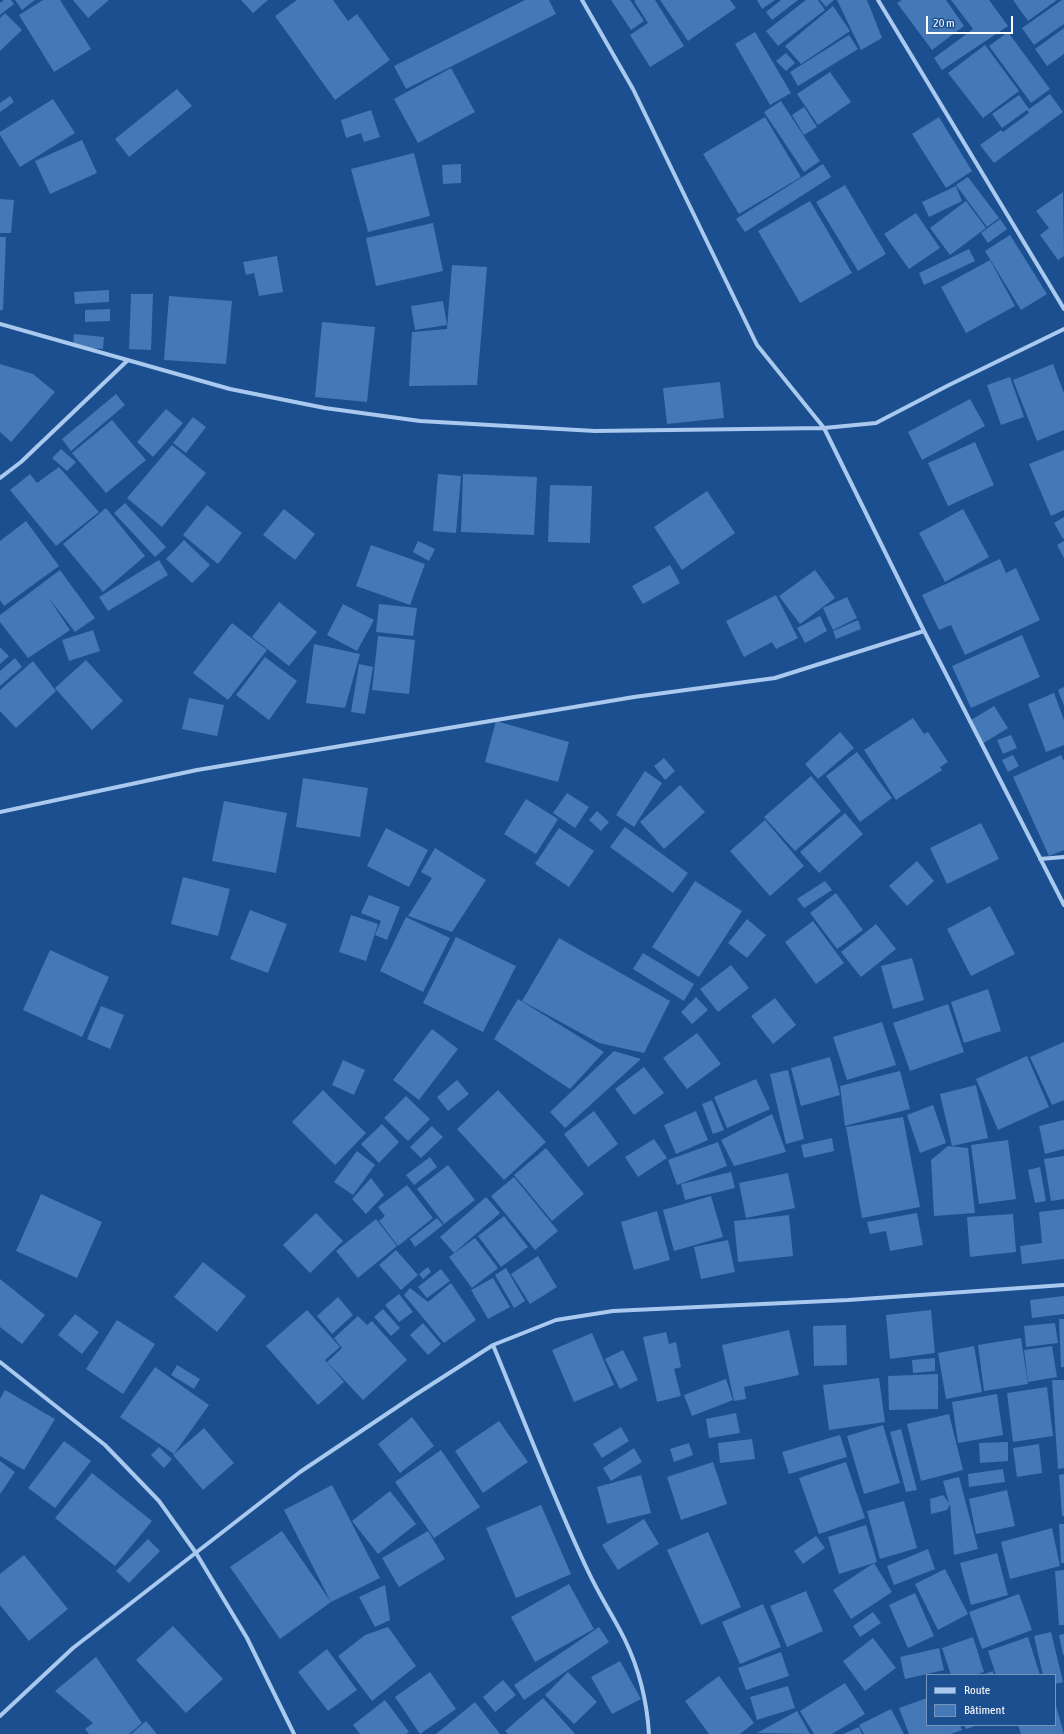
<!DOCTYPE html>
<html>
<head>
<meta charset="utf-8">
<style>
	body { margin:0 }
	#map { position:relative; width:1064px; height:1734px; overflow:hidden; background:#1b4f8f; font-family:"Asap Condensed",sans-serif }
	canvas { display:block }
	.legend { position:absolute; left:926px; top:1674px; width:130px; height:52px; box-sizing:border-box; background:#1b4f8f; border:1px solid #7695bc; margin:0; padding:5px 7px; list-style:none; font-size:12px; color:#fff }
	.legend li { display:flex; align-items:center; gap:8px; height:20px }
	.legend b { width:20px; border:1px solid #7695bc }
	.scale { position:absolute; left:926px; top:16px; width:87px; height:18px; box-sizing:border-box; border:2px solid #fff; border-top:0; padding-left:5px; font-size:12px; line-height:14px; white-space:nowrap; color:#fff; -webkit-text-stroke:3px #1b4f8f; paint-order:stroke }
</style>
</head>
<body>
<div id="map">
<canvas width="1064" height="1734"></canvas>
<ul class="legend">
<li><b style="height:5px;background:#a9c9ee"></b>Route</li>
<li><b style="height:11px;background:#4478b7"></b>Bâtiment</li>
</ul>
<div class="scale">20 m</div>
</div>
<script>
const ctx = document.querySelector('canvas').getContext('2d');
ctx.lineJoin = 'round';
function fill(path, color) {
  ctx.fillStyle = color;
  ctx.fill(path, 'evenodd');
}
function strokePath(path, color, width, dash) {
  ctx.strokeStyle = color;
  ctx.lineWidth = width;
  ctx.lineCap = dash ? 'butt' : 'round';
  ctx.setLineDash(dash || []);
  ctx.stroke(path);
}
const building = new Path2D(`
	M4,0H11L14,4L0,15V3Z
	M15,0H35L22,10Z
	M43,0H60L91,49L54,72L19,15Z
	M73,0H109L88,18Z
	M241,0H268L253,13Z
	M297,0H333L348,21L357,14L390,60L335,100L275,16Z
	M525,0H549L556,14L406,89L394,66Z
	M611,0H630L644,21L631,30Z
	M636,0H655L684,46L650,67L630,35L648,23L634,1Z
	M660,0H730L736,8L688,41Z
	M757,0H775L762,9Z
	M781,0H798L772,20L766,12Z
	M806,0H818L825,10L778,46L766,31Z
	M820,0H834L826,7Z
	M837,0H867L882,38L861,50Z
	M902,0H946L964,26L932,50L897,3Z
	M951,0H989L1008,26L942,70L934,58L973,29Z
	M1013,0H1057L1028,21Z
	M1062,0H1064V24L1034,45L1022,28Z
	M833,6L850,31L801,64L785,46Z
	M5,13L22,30L0,51V18Z
	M1064,28V54L1047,66L1035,49Z
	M755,32L791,93L770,105L735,44Z
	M1008,32L1050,89L1031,103L989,46Z
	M849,35L858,49L798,86L790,72Z
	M985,45L1019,91L983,118L948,73Z
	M786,53L795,63L786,71L776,61Z
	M451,68L475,112L418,143L394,99Z
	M830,72L851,102L818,125L797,94Z
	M177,89L192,106L129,157L115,139Z
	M1050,94L1063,112L994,163L980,145L1001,130L1003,132L1029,113L1027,110L1002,128L992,114L1019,95L1029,109Z
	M10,96L14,102L0,112V103Z
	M53,99L75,133L20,167L0,135V132Z
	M781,101L820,161L804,172L764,112Z
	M804,107L817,127L804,135L792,115Z
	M371,110L380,137L364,142L361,133L346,138L341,120Z
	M765,117L801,177L739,214L703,154Z
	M939,117L972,171L946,188L912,134Z
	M82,140L97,173L50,194L35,161Z
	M414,153L430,216L368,232L351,169Z
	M461,164V183L443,184L442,165Z
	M823,164L831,177L745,232L736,219Z
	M968,177L999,218L987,227L956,185Z
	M845,185L886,254L858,271L816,202Z
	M956,186L962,201L929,217L922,202Z
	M1063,192L1064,256L1058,260L1040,235L1049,228L1036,211Z
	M0,199L14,200L11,233H0Z
	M810,201L852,273L800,303L758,231Z
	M966,201L986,228L950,255L930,228Z
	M916,213L940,248L909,269L884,234Z
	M1000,219L1007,229L988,243L981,233Z
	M433,223L443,271L376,286L366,238Z
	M1010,235L1047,294L1021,310L985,251Z
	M0,237H6L3,310H0Z
	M969,249L975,261L924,285L919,273Z
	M277,256L283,292L259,296L254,273L246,275L243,262Z
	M990,260L1015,306L966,333L941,287Z
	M452,265L487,267L477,385L409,386L412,332L447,329Z
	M109,290V302L75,304L74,292Z
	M131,294H153L151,350L129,349Z
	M169,296L232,301L226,364L164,360Z
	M443,301L447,325L415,330L411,306Z
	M110,309V321L85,322V310Z
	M322,322L375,327L367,402L315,397Z
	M74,334L104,337L103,349L73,347Z
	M0,364L33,374L55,392L11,442L0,432Z
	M1053,364L1064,393V430L1037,441L1013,380Z
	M1010,377L1024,417L1001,425L987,385Z
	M720,382L724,418L667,424L663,388Z
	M116,394L125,405L71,451L62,439Z
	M970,399L985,426L922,460L908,432Z
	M166,409L183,423L153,457L137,442Z
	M193,417L206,427L186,453L173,443Z
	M112,420L146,460L106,493L72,453Z
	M975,442L994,485L948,506L928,463Z
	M172,445L206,473L162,527L127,498Z
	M61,449L76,462L67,471L52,458Z
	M1064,450V510L1051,516L1029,464Z
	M59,467L99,512L56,546L10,490L30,474L37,483Z
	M438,474L461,476L456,533L433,531Z
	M463,474L537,477L534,535L461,532Z
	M550,485L592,486L590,543L548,542Z
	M707,491L735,533L682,570L654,527Z
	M125,503L166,547L155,557L114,513Z
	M207,505L242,533L218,564L183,535Z
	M106,508L145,556L103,592L63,544Z
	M284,509L315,534L295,560L263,535Z
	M963,509L989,557L945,582L919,533Z
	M1064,517V538L1063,539L1054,523Z
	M26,521L59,566L4,606L0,600V541Z
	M184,540L210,565L192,583L166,559Z
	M418,541L435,549L429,561L413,552Z
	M1064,541V558L1057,545Z
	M371,545L425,564L410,605L356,586Z
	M1000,559L1006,573L1016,568L1040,620L965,655L951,625L939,630L922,595Z
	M159,560L168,575L108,611L99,597Z
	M670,565L680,583L643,604L632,586Z
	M60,570L95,618L75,632L48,597L70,630L28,658L0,622V615Z
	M815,570L835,598L800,624L779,596Z
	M776,595L798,638L776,649L772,642L744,657L726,621Z
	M847,597L857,618L833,630L823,608Z
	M279,602L317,632L289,666L252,637Z
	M343,604L374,620L357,651L327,635Z
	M379,604L417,608L413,636L376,632Z
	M820,616L827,631L805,643L797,628Z
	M858,620L861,629L836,639L833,631Z
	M232,623L267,650L228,700L193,673Z
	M93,630L100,651L69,661L62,640Z
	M1022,635L1040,677L971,708L952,666Z
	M378,636L415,640L409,694L372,690Z
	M314,644L360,654L345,708L306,703Z
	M0,647L9,656L0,664Z
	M265,657L297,681L269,720L236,695Z
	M15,658L22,667L0,686V671Z
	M86,660L123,701L92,730L55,688Z
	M33,661L56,691L16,728L0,711V690Z
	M359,664L373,667L365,714L351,712Z
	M1064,687V706L1058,690Z
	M1054,693L1064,720V745L1046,752L1028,704Z
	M189,698L224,705L217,736L182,729Z
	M994,706L1008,728L982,744L968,722Z
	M913,718L924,734L928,732L948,762L940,767L942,770L896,800L864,750Z
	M496,721L569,742L558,782L485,762Z
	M840,732L854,748L818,779L805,764Z
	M1011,735L1017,748L1003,754L997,740Z
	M857,752L892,798L860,822L826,776Z
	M1013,755L1019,766L1008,772L1002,760Z
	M1061,755L1064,761V850L1049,856L1013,777Z
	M664,758L675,771L665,780L654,766Z
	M645,771L662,783L634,827L616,815Z
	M811,776L841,811L795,851L764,817Z
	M303,778L368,788L360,837L296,827Z
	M680,785L705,812L664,849L640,822Z
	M567,793L589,807L575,828L553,813Z
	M526,799L558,819L536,854L504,834Z
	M224,801L287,813L276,873L212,861Z
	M597,811L609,822L601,831L589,820Z
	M845,813L863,834L819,873L800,852Z
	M765,820L804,866L770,896L730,851Z
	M981,823L999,859L947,884L930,848Z
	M625,827L688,873L673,893L610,847Z
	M386,828L428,850L409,887L367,866Z
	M559,828L594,851L569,887L535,864Z
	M435,848L486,880L452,932L408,916L432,878L421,872Z
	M917,861L934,881L907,906L889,886Z
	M183,877L230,889L218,936L171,924Z
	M695,881L742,911L699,977L652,947Z
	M825,881L832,890L804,908L797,899Z
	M836,893L863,930L837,949L810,913Z
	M369,895L400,907L387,940L375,935L381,921L361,913Z
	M990,906L1015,954L971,976L947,929Z
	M250,910L287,924L268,973L230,959Z
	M351,915L378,924L366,961L339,952Z
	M406,917L450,938L423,992L380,971Z
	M747,919L766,935L747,958L728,943Z
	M813,921L844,963L816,984L785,942Z
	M876,924L896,949L861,977L841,952Z
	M456,937L516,966L483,1032L423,1003Z
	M559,938L670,1001L644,1053L599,1043L522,1001Z
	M50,950L109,977L82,1037L23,1010Z
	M643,953L694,984L684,1001L633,969Z
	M912,958L924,1000L893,1009L881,966Z
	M731,965L749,988L718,1012L700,989Z
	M988,989L1001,1031L964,1043L951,1002Z
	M696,997L708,1010L692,1024L681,1012Z
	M775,998L796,1025L773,1044L751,1016Z
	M518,999L604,1052L570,1089L494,1039Z
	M948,1004L964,1052L910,1071L893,1023Z
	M101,1006L124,1015L110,1049L87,1039Z
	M882,1022L896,1065L847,1080L833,1037Z
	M432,1029L458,1049L419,1100L393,1080Z
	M697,1033L721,1064L687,1089L663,1058Z
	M1064,1042V1100L1052,1105L1030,1057Z
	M614,1051L641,1059L565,1128L550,1112Z
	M1027,1056L1049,1107L998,1130L976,1079Z
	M830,1057L840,1095L801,1106L791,1068Z
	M343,1060L365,1070L354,1095L332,1085Z
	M644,1067L664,1093L634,1115L615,1089Z
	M788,1070L804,1139L786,1144L770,1074Z
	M900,1071L910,1109L845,1126L840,1086Z
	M756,1079L770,1109L727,1128L714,1097Z
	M457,1080L469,1094L448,1111L437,1097Z
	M976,1085L988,1138L952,1146L940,1094Z
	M323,1090L366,1133L335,1165L292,1122Z
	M498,1090L546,1142L504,1180L457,1129Z
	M406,1096L430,1119L408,1141L384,1118Z
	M712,1100L724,1130L713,1134L702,1104Z
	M933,1105L946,1143L920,1153L907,1115Z
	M594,1111L618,1144L588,1167L564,1134Z
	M696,1111L708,1140L676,1154L664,1125Z
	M772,1114L786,1152L734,1166L721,1140Z
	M903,1117L920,1207L862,1218L846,1127Z
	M1064,1120V1149L1045,1154L1039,1126Z
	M382,1124L399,1142L379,1163L361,1144Z
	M432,1126L443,1137L421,1158L410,1147Z
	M832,1138L834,1151L804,1158L801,1145Z
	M654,1139L667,1158L638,1177L625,1157Z
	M1008,1140L1016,1199L979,1204L971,1145Z
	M718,1142L727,1166L677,1185L668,1160Z
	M948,1146L968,1148L975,1213L934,1216L931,1160Z
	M546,1148L584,1194L552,1221L514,1175Z
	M357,1151L375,1165L353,1195L334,1182Z
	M1064,1156V1199L1051,1201L1044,1159Z
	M430,1157L437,1167L414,1185L406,1175Z
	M448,1165L475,1200L444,1224L417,1189Z
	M1040,1167L1046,1201L1035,1203L1028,1170Z
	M731,1172L735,1188L685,1200L681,1184Z
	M788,1173L795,1208L746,1218L739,1183Z
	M514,1177L558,1231L535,1250L491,1196Z
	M371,1178L384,1195L366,1214L352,1199Z
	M407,1185L433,1218L398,1246L379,1221L385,1216L378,1207Z
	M41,1194L102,1222L77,1278L16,1251Z
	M711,1196L723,1237L674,1251L663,1210Z
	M486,1197L500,1213L454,1253L440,1237Z
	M1064,1209V1259L1022,1264L1020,1246L1042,1243L1039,1212Z
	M657,1211L670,1260L634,1270L621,1222Z
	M316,1213L343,1241L310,1273L283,1245Z
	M917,1213L923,1245L890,1251L886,1231L870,1234L867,1222Z
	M1013,1214L1016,1252L970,1257L967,1217Z
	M789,1215L793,1256L738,1262L734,1221Z
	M504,1216L528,1247L501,1267L478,1236Z
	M437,1218L443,1225L415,1247L410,1239Z
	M376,1219L397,1246L358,1278L336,1251Z
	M475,1238L498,1268L472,1288L449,1257Z
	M728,1240L735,1272L701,1279L694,1247Z
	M396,1250L418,1275L401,1290L379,1265Z
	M538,1256L557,1287L530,1304L511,1274Z
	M203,1262L246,1296L217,1332L174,1297Z
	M428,1267L431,1272L423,1279L419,1274Z
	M506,1268L525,1301L514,1308L495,1275Z
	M441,1269L450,1281L427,1298L418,1287Z
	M493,1278L510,1307L488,1319L471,1290Z
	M0,1279L45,1315L22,1344L0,1327Z
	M451,1283L476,1320L444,1343L404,1295L410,1288L428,1302Z
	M399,1294L413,1312L399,1322L385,1305Z
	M1064,1296V1314L1032,1318L1030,1300Z
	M338,1297L353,1315L332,1334L317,1316Z
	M383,1309L400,1328L391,1336L374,1317Z
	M307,1310L340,1347L325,1360L344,1382L318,1405L266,1346Z
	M931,1310L935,1353L890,1359L886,1315Z
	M75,1314L99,1332L82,1354L58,1335Z
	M358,1316L367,1325L372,1321L407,1360L363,1400L327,1362L342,1348L334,1338Z
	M1059,1319H1064V1367H1061Z
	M117,1320L155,1344L123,1394L86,1369Z
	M423,1323L441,1344L428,1355L410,1335Z
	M1055,1323L1058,1343L1026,1347L1024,1326Z
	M846,1325L847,1365L814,1366L813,1326Z
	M789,1330L799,1375L744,1387L746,1399L734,1401L722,1345Z
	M666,1332L669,1344L676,1342L681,1367L674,1369L681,1396L657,1402L643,1337Z
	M592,1333L614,1385L574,1402L552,1350Z
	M1021,1338L1028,1384L984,1391L978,1345Z
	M974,1346L982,1392L946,1399L938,1353Z
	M1052,1346L1057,1377L1028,1382L1024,1350Z
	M623,1350L638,1380L620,1389L605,1359Z
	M935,1358V1371L913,1373L912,1360Z
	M177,1365L200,1379L194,1389L171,1375Z
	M155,1367L209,1405L174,1454L120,1417Z
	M938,1374V1409L889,1410L888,1376Z
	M879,1378L885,1422L829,1430L823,1385Z
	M726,1379L733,1400L692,1416L684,1395Z
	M1052,1380H1064V1468L1058,1469Z
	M1047,1387L1053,1436L1013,1442L1007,1393Z
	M5,1390L55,1419L24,1470L0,1456V1399Z
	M997,1394L1003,1435L958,1443L952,1402Z
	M736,1413L740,1433L709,1438L706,1419Z
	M949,1414L963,1470L921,1481L907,1424Z
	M412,1417L434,1446L400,1473L378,1444Z
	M499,1421L528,1462L483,1493L455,1451Z
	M883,1425L900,1483L864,1494L847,1436Z
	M621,1427L629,1441L602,1458L593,1444Z
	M204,1428L234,1463L203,1490L173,1455Z
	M901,1429L917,1490L906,1492L890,1432Z
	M840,1435L847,1457L789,1474L782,1452Z
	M752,1439L755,1459L720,1463L718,1443Z
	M64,1441L91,1461L55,1508L28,1488Z
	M1008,1442V1461L980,1463L979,1443Z
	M689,1443L693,1455L674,1462L670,1449Z
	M1039,1444L1042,1473L1017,1477L1013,1448Z
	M159,1447L172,1459L164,1468L151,1455Z
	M634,1448L642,1462L611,1481L603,1468Z
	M441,1450L480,1507L434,1538L395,1482Z
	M0,1461L15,1472L0,1494Z
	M713,1462L727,1504L681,1520L667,1477Z
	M846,1462L865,1518L819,1534L799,1478Z
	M1003,1469L1005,1482L969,1487L968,1474Z
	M92,1473L152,1521L115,1566L55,1518Z
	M1064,1474V1516H1062L1059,1475Z
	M641,1475L651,1513L607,1524L597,1487Z
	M959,1477L978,1549L954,1555L950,1504L947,1510L931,1514L930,1499L943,1495L949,1503L943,1481Z
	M332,1485L380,1578L331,1602L280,1639L230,1567L282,1531L331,1602L284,1510Z
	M1007,1490L1015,1526L976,1534L969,1499Z
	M390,1491L416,1524L378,1554L352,1521Z
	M904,1501L917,1548L880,1559L867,1511Z
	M541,1505L571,1574L516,1598L486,1528Z
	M644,1519L659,1544L618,1570L602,1545Z
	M1059,1524H1064V1563H1061Z
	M866,1525L877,1562L839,1574L828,1537Z
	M1052,1528L1060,1566L1010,1579L1001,1542Z
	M428,1531L445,1559L399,1587L382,1558Z
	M708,1532L741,1607L701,1625L667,1550Z
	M816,1536L825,1548L803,1564L794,1551Z
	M148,1539L160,1551L129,1583L116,1571Z
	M928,1549L935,1569L894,1585L887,1566Z
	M997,1553L1008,1595L971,1605L960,1563Z
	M24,1555L68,1609L29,1641L0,1605V1574Z
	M874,1563L892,1592L851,1619L833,1590Z
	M945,1569L968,1614L938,1630L915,1584Z
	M1064,1570V1625H1059L1055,1571Z
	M569,1584L594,1629L535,1662L511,1617Z
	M385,1585L390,1620L375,1627L359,1597Z
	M806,1591L823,1631L787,1647L770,1606Z
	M915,1593L934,1636L908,1648L889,1605Z
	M1019,1594L1032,1630L982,1649L969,1612Z
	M763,1604L781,1647L740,1664L722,1622Z
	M873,1612L881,1623L860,1637L853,1626Z
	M173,1626L223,1679L186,1713L136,1660Z
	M388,1627L416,1666L372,1701L338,1656L365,1635Z
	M599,1627L609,1642L524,1700L514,1685Z
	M1051,1632L1063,1682L1055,1684V1675H1043L1034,1636Z
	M1064,1634V1655H1063L1059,1635Z
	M973,1637L984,1672L975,1675H951L942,1648Z
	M1028,1637L1040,1675H996L988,1651Z
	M873,1638L896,1668L865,1691L843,1661Z
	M939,1648L944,1670L905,1679L900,1657Z
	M327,1649L357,1690L328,1711L298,1672Z
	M781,1652L789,1676L746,1690L738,1668Z
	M96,1657L142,1723L129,1734H89L85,1729L93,1723L55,1691Z
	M620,1661L641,1699L612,1714L591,1677Z
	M993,1671L994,1675H981Z
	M430,1672L456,1709L420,1734L395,1697Z
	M568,1672L597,1702L574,1724L545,1695Z
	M719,1676L754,1723L740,1734H709L685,1701Z
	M503,1680L516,1695L495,1712L483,1697Z
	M845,1683L865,1714L832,1734H814L800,1711Z
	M788,1686L795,1708L757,1720L750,1697Z
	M543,1698L575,1734H508L505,1731Z
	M927,1698V1725H960L962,1730L951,1734H909L899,1708Z
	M385,1700L409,1732L406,1734H360L353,1725Z
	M475,1702L500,1734H436Z
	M1055,1702L1064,1734H1021L1018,1725H1055Z
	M891,1709L904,1734H864L859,1725Z
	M797,1711L810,1734L757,1733Z
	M146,1721L157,1734H131Z
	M964,1725H978L966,1729Z
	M859,1727L862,1734H843Z`);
const minor = new Path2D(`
	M582,0L633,89L757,345L824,428L876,423L949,385L1064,329
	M878,0L1064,309
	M0,324L230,389L325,408L420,421L595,431L824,428L924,631L1064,905
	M0,478L21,462L128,360
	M0,812L197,770L634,697L775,678L924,631
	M1040,859L1064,857
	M493,1345C524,1420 553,1497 588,1571C599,1595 614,1617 625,1640C639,1669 647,1702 649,1734
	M0,1362L105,1445L159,1501L196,1553L247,1638L294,1734
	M0,1716L73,1648L300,1472L415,1395L493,1345L556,1320L613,1311L848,1300L1064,1285`);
fill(building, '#4478b7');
strokePath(minor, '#a9c9ee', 4);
</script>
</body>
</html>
